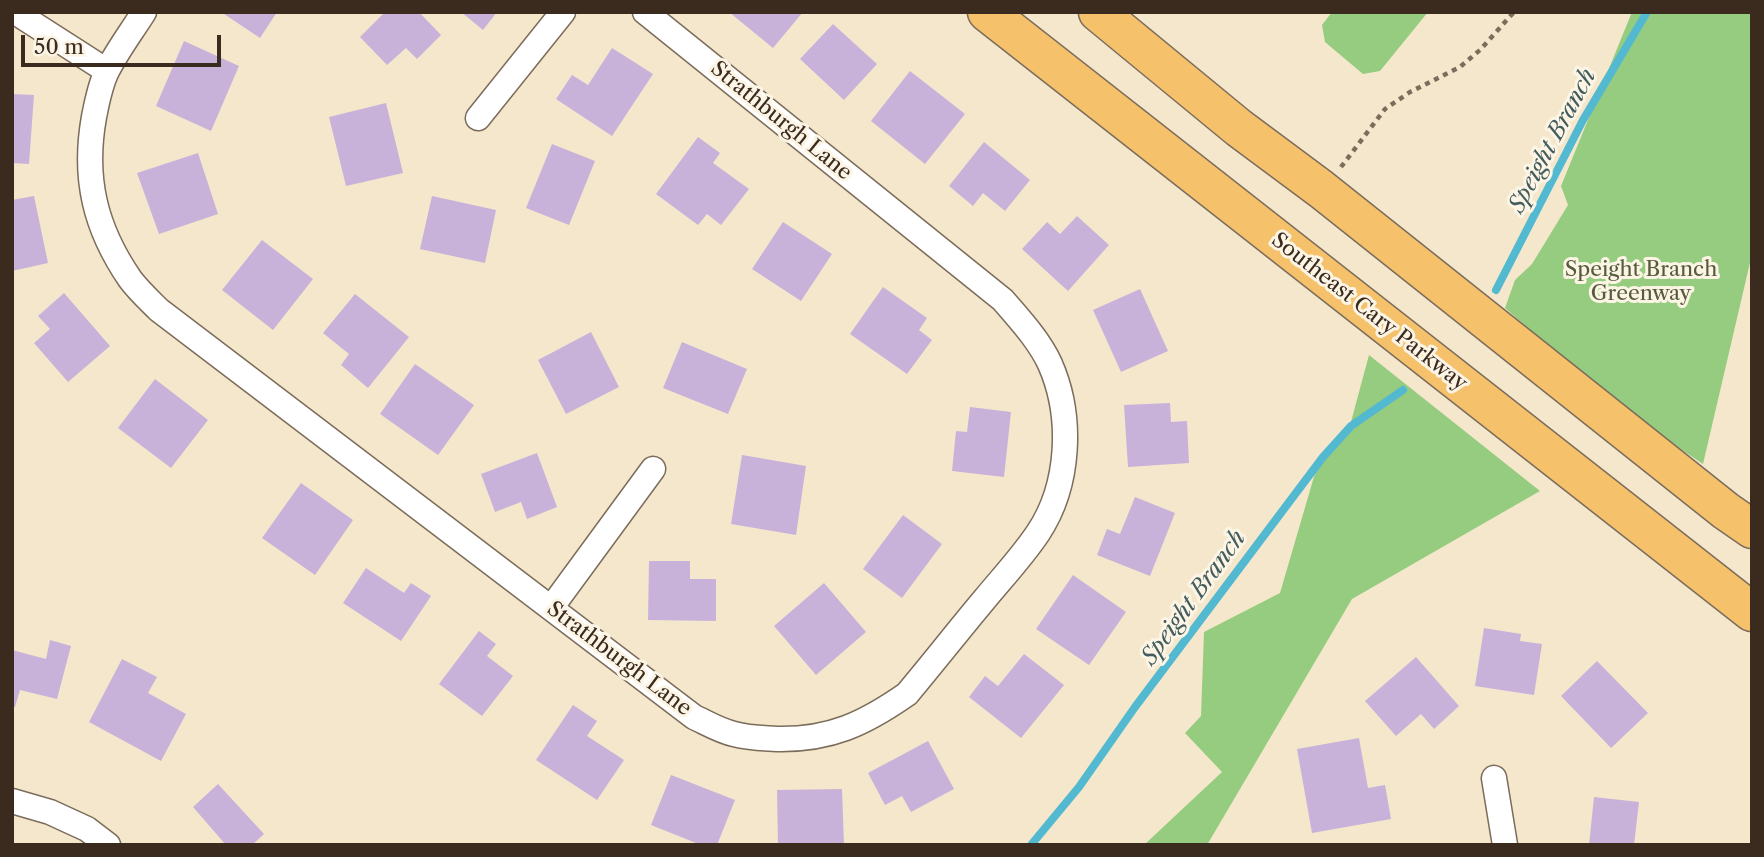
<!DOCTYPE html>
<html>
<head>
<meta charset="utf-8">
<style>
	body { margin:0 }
	#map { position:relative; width:1764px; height:857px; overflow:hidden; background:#f4e7cc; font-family:"Libre Caslon Text",serif }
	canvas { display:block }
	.frame { position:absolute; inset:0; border:14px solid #3b2a1e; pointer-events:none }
	.scale { position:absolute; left:21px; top:35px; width:200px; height:32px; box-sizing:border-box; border:4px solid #3b2a1e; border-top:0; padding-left:9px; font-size:21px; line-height:24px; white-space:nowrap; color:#3b2a1e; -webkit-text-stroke:5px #fcf5e5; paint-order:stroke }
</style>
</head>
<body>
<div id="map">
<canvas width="1764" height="857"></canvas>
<div class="frame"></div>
<div class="scale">50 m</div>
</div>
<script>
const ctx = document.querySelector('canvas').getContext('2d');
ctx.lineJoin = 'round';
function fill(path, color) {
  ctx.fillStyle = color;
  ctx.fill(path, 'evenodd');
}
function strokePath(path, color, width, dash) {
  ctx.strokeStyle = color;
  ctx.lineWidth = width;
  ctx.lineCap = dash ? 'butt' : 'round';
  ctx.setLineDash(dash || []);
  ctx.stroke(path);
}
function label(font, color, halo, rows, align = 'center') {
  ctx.font = font + ' "Libre Caslon Text",serif';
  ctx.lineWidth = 6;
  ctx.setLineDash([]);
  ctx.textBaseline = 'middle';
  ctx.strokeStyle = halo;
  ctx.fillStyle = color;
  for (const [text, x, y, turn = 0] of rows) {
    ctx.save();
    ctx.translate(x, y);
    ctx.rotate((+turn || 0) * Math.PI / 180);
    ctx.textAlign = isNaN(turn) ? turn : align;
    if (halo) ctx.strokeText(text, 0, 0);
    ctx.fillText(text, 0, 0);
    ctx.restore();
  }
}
const green = new Path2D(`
	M1332,12H1428L1380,71L1363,74L1325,42L1322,25Z
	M1632,12H1752V254L1703,464L1679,448L1551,348L1505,308L1515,280L1532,264L1568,205L1561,186Z
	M1369,355L1540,491L1352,599L1207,845H1144L1222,772L1185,733L1201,716L1204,632L1280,593L1318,463L1348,433Z`);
const stream = new Path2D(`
	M1496,290L1583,120L1647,12
	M1031,845L1079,787L1135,707L1323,457L1351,426L1403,390`);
const building = new Path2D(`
	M221,12H277L260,38Z
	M385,12H419L441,35L417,59L406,48L387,65L360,37Z
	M461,12H497L483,30Z
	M729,12H803L773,48Z
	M833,24L877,64L844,100L800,59Z
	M184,41L239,66L211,131L156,106Z
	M612,48L653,74L612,136L556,99L572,75L588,85Z
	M910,71L965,114L925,164L871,121Z
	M12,94L34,95L29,164L12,163Z
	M386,103L403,173L346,186L329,117Z
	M698,137L720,153L713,163L749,189L721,225L707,214L698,225L656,194Z
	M984,142L1030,180L1005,211L983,193L973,206L949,186Z
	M552,144L595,161L569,225L526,208Z
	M198,153L218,214L159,234L137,173Z
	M34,196L48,263L12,271V200Z
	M432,196L496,210L485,263L420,249Z
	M1077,216L1109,245L1068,291L1022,249L1047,222L1060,234Z
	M783,222L832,254L801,301L752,269Z
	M262,240L313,279L273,330L222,290Z
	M883,287L927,318L919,330L932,340L907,374L850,334Z
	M1140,289L1168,351L1121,372L1093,310Z
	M64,293L110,346L68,382L34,343L50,329L38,316Z
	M355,294L409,337L368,388L341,365L349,354L323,333Z
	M591,332L619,387L566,414L538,360Z
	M682,342L747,369L728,414L663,388Z
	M415,364L474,405L438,455L380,414Z
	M155,379L208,420L171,468L118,428Z
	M1170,403L1171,422L1187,421L1189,463L1128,467L1124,405Z
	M970,407L1011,412L1004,477L952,471L956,431L967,432Z
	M537,453L557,507L527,519L521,502L495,512L481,474Z
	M742,455L806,466L796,535L731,524Z
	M301,483L353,520L315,575L262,538Z
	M1135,497L1175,513L1150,576L1097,555L1107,529L1120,534Z
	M903,515L942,544L902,598L863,569Z
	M649,561H690V579H716V621L648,620Z
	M366,568L404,593L411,583L431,596L401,641L343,603Z
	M1073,575L1126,612L1089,665L1036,629Z
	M824,583L866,632L816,675L774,626Z
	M1484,628L1521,634L1520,641L1542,644L1534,695L1475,686Z
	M479,631L496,644L487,656L513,676L482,716L439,684Z
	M50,640L71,646L57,699L20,690L15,707H12V650L46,659Z
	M1024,654L1064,685L1021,738L969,697L985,676L998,686Z
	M1416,657L1459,706L1434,729L1421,714L1396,736L1365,701Z
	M122,659L157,677L148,693L186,714L161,761L89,722Z
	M1597,661L1648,713L1611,748L1561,696Z
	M573,705L597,721L587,736L624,760L597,800L536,760Z
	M1359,738L1368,788L1385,785L1391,819L1312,833L1297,749Z
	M928,741L954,789L911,812L902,796L885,805L868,773Z
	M671,775L735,800L717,845H701L651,825Z
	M218,784L264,834L252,845H226L193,807Z
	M842,789L844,845H778L777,790Z
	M1594,797L1639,802L1634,845H1589Z`);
const path = new Path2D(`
	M1341,167L1385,109L1410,92L1460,67L1480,50L1514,12`);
const minor = new Path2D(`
	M15,12L107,71
	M144,12C132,31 117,51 107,71C100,85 97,102 94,117C83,178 95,228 130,279C138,290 149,300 159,310L694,717C707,723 720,731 734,734C748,738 762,738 777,739C830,740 864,724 907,694C933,663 958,631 984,600C1002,578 1022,557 1038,533C1070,485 1073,416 1050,364C1039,340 1020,320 1003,300L645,12
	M478,118L563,12
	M551,608L653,469
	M1494,778L1505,845
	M12,801L50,812L87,829L108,845`);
const primary = new Path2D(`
	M987,12L1752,612
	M1098,12L1239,128L1321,189L1726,511L1752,529`);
const streetNames = [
	["Strathburgh Lane",781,121,39],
	["Southeast Cary Parkway",1369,312,38],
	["Strathburgh Lane",619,659,37]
];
const parkNames = [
	["Speight Branch",1641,270],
	["Greenway",1641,294]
];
const waterNames = [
	["Speight Branch",1553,141,-62],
	["Speight Branch",1194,598,-54]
];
fill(green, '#96cc7f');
strokePath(stream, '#53b9d1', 8);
fill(building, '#c8b2da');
strokePath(minor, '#7c6c5b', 27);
strokePath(primary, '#7c6c5b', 41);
strokePath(path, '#7c6c5b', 4.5, [5, 5]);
strokePath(minor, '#fff', 24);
strokePath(primary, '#f5c16b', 38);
label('21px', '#3b2a1e', '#fcf5e5', streetNames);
label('21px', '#565b3b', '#fcf5e5', parkNames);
label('italic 23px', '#435c5d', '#fcf5e5', waterNames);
</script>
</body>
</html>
